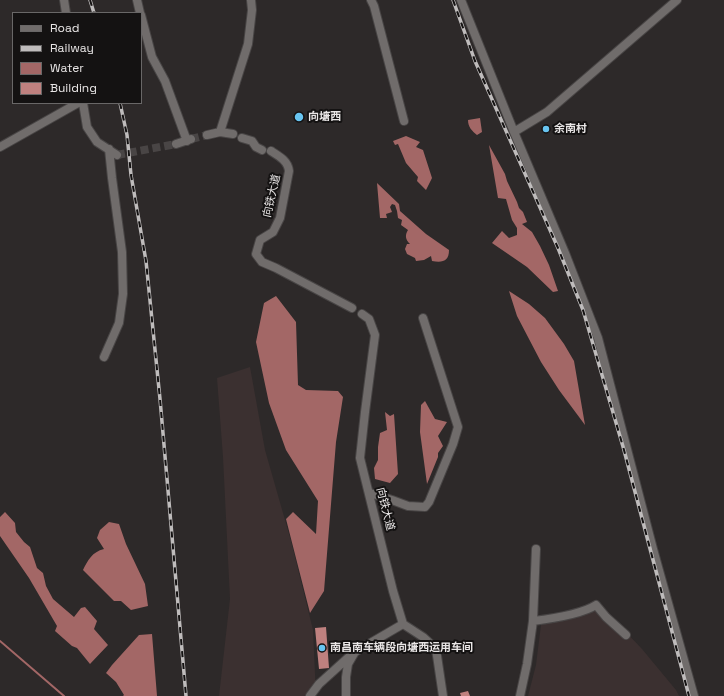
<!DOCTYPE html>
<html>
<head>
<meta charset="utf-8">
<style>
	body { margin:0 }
	#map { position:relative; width:724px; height:696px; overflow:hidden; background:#2d2929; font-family:"Space Grotesk",sans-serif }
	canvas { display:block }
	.legend { position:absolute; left:12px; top:12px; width:130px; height:92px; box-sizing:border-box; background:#141212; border:1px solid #696767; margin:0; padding:5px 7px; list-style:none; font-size:12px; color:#e9e6e6 }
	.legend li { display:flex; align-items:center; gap:8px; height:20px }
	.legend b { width:20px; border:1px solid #696767 }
</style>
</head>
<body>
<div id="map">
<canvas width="724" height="696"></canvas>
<ul class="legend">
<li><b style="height:5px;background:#706c6b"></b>Road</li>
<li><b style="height:5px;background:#bfbcbc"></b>Railway</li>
<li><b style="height:11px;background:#a36766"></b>Water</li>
<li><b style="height:11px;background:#bf817f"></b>Building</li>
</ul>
</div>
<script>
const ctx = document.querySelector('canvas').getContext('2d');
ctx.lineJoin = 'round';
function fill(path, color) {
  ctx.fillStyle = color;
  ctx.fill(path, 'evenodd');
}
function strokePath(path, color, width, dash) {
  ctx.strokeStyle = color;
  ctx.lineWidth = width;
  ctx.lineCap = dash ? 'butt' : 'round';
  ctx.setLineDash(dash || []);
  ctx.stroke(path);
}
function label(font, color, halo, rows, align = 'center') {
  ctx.font = font + ' "Space Grotesk","Noto Sans SC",sans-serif';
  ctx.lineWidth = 4;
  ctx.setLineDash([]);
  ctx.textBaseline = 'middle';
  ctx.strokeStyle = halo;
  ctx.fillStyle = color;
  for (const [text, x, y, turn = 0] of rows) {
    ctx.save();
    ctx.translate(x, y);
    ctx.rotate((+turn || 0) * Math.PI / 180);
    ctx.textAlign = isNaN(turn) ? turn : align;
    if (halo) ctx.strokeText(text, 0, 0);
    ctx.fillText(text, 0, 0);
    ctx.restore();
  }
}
const built = new Path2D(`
	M250,367L265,450L291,541L313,630L316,696H219L230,599L223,457L217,378Z
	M600,605L642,649L676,690L679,696H528L536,665L541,625L590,611Z`);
const water = new Path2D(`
	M480,118L482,132L477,135C472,131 468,127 468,120Z
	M406,136L420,142L416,147L423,150L432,178L426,190L417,181L418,177L406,163L398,144L395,145L393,141Z
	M489,145L505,174L507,181L517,202L519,208L523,212L527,222L522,224L532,232L540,246L549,265L558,291L553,292L527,267L492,243L502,231L509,238L517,235V228L512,220L506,199L498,198Z
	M377,183L399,204L400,211L426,234L449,250C449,261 443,263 432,261L431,256L424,260L416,261L415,258L407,254L405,249L407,244H410C405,239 405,235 408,230L401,225L402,220L398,218L397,211L395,205L392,204L390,207L392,212L386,214L387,218H380Z
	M509,291L529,304L545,318L564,344L574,361L585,425L559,390L541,362L517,316Z
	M276,296L296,322L298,385L306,390L338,391L343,397L336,442L324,591L310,613L286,519L293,512L316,534L318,501L286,450L269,403L256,342L264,303Z
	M425,401L435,419L447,422L438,436L443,446L438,453V457L427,484L420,432L421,405Z
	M385,412L390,416L394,414L398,474L390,483L375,479L374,468L378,460V447L380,433L387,430Z
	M5,512L15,523L16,532L24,542L30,547L37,568L43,573L46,586L53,599L74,617L81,608L85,607L97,621L94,629L108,645L90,664L77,648L72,646L55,631L57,626L29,578L0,536V517Z
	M109,522L119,524L126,544L145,584L148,606L131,610L121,601H114L83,570C88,560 92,552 104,549L97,538L100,530Z
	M152,634L157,696H123L124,695L116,682L106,673L112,665L139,635Z`);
const stream = new Path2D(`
	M0,641L64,696`);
const building = new Path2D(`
	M326,627L329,668L319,669L315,628Z
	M468,691L470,696H461L460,693Z`);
const minorTunnel = new Path2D(`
	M191,139L207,135
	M117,155L176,144`);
const minor = new Path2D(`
	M64,0L66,13
	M137,0L140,13
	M371,0L374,6L404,121
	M461,0L514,132L565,253L598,338L653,549L694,696
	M141,15L152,57L165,81L187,141
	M83,103L87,127L97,142L117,155
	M220,132L248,44L252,10L251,0
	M514,132L547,112L677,0
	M207,135L220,132L233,134
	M242,138L252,141L256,147L262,150
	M176,144L191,139
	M0,147L78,103
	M271,151C279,156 288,161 289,171L280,218L273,232L260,240L256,254L262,262L276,268L352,308
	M362,314L369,319L375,335L365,412L360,458L393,591L403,624L423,637L436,649L443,696
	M104,357L119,323L123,294L122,252L112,178L109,149
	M370,493L392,500L408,506L425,507L429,502L453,444L458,427L423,318
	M533,621L536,549
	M310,696L319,684L350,656
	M346,696V677L348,664L355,652L403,624
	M520,696L527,664L533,621C549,619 582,614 596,605L606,617L626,635`);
const rail = new Path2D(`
	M90,0L94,13
	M453,0L475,61L558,248L583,310L624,450L689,696
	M120,103L127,135L131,175L146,261L160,399L186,696`);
const markers = [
	[299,117,5,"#68c4f0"],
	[546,129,4,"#68c4f0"],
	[322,648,4,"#68c4f0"]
];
const poiNames = [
	["向塘西",308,117],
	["余南村",554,129],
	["南昌南车辆段向塘西运用车间",330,648]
];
const streetNames = [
	["向铁大道",272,196,-77],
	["向铁大道",385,509,76]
];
fill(built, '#3b3030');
fill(water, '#a36766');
strokePath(stream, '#a36766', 2);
fill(building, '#bf817f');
strokePath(minorTunnel, '#494545', 8, [8, 4]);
strokePath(minor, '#484545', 10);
strokePath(minor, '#706c6b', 8);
strokePath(rail, '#bfbcbc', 3.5);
strokePath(rail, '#141212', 2, [6]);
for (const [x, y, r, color] of markers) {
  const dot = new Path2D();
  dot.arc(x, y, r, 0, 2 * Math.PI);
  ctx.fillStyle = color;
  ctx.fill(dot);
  strokePath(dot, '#141212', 1.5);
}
label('bold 11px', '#e9e6e6', '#141212', poiNames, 'left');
label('11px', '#e9e6e6', '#141212', streetNames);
</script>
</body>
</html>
